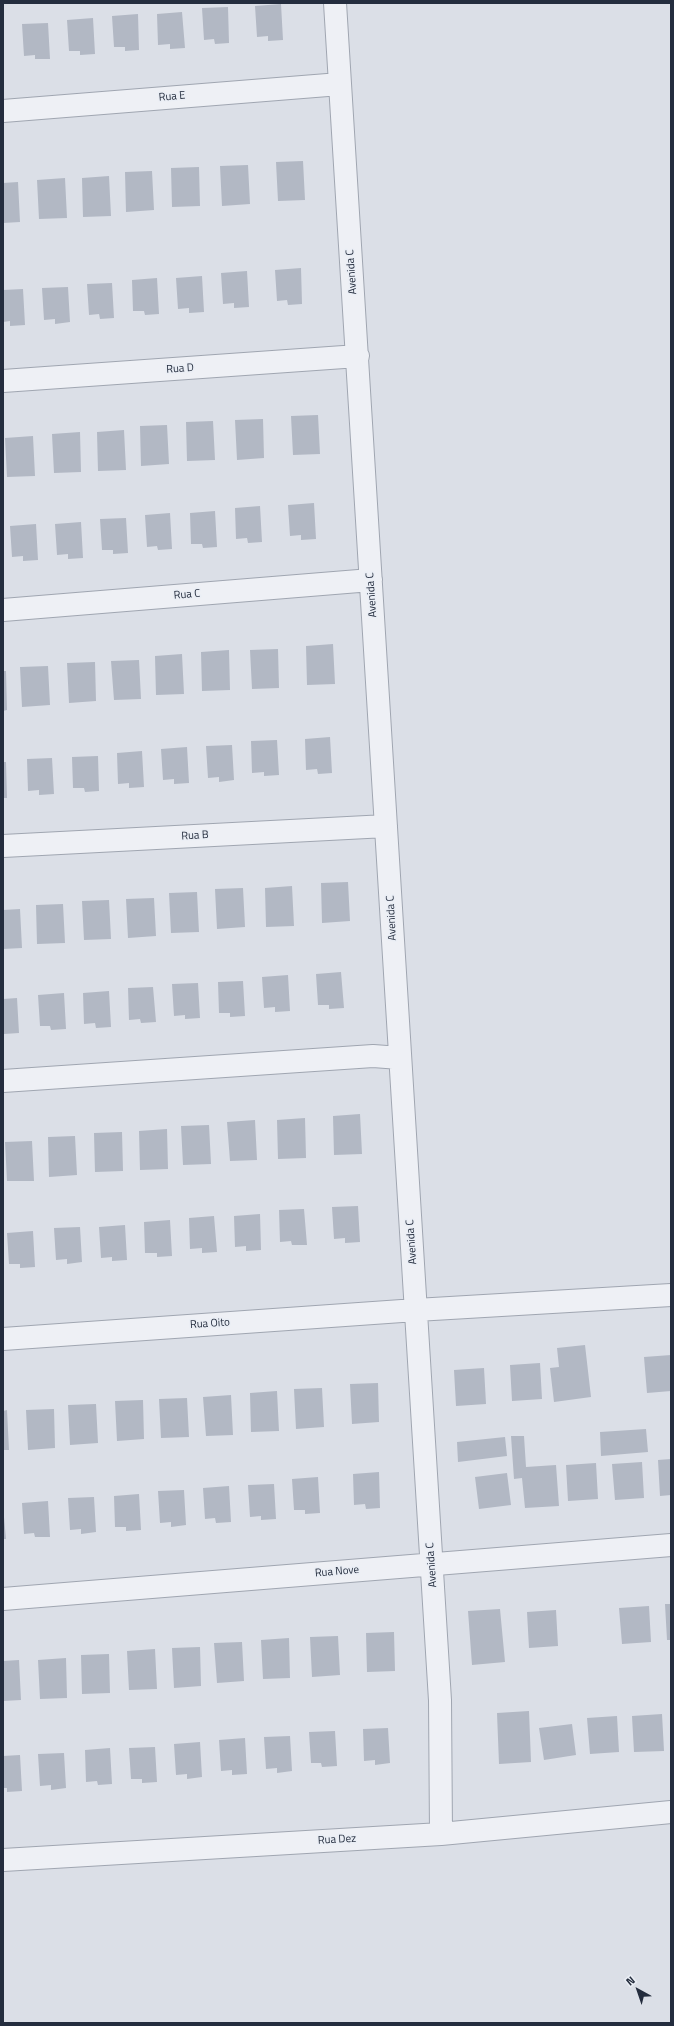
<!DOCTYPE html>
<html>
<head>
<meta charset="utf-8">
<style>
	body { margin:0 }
	#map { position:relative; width:674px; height:2026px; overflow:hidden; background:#dbdfe7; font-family:"Titillium Web",sans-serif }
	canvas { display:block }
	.frame { position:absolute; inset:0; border:4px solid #242d3e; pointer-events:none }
	.north { position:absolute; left:618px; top:1970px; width:40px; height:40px; -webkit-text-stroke:3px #eaeef5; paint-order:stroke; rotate:320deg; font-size:11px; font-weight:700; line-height:16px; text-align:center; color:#242d3e }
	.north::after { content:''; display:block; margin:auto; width:14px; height:18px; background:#242d3e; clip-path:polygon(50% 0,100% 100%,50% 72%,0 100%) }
</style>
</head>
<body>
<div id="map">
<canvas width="674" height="2026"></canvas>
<div class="frame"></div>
<div class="north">N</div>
</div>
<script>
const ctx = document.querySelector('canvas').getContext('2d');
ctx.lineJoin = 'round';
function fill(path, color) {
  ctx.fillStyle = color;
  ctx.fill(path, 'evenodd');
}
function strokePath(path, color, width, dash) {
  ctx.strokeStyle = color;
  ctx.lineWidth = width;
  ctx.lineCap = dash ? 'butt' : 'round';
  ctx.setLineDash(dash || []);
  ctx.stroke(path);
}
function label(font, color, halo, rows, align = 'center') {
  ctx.font = font + ' "Titillium Web",sans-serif';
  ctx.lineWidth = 3;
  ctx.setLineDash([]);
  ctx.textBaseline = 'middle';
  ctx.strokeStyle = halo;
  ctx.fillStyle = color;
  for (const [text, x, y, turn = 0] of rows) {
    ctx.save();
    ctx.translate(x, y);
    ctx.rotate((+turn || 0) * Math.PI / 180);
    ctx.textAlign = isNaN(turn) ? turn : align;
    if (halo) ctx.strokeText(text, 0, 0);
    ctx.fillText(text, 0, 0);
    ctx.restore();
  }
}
const building = new Path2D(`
	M281,4L283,40L268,41V36L257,37L255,6Z
	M228,7L229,43L215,44L214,39L204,40L202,8Z
	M182,12L185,48L170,49V44L158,45L157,14Z
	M138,14L139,50L125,51V47H114L112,16Z
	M93,18L95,54L80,55V51H69L67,20Z
	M48,23L50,59H35V55L24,56L22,24Z
	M303,161L305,200L278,201L276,162Z
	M248,165L250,204L222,206L220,166Z
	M199,167L200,206L172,207L171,168Z
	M152,171L154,210L126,212L125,172Z
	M109,176L111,216L83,217L82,178Z
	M65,178L67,218L39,219L37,180Z
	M18,182L20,222L3,223V183Z
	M301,268L302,304L288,305L287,300L277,301L275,270Z
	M247,271L249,307L234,308V303L223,304L221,273Z
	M202,276L204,312L189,313V308L178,309L176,278Z
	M157,278L159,314L145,315L144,311H133L132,280Z
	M112,283L114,318L100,319L99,314L89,315L87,284Z
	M68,287L70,322L55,324V319L44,320L42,288Z
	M23,289L25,325L10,326V321L3,322V290Z
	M318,415L320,454L293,455L291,416Z
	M263,419L264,458L237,460L235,420Z
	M213,421L215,460L187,461L186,422Z
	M167,425L169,464L141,466L140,426Z
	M124,430L126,470L98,471L97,432Z
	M80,432L81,472L54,473L52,434Z
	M33,436L35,476L7,477L5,438Z
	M314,503L316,539L301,540V535L290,536L288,505Z
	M260,506L262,542L248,543L247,538L236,539L235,508Z
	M215,511L217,547L203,548L202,544H191L190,513Z
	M170,513L172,549L158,550L157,546L147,547L145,515Z
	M126,518L128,553L113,554V550H102L100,519Z
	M81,522L83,558L68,559V554L57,555L55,524Z
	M36,524L38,560L23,561V556L12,557L10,526Z
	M333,644L335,684L307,685L306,646Z
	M278,649L279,688L252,689L250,650Z
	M229,650L230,690L202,691L201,652Z
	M182,654L184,694L156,695L155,656Z
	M139,660L141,699L114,700L111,661Z
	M95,662L96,701L69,703L67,663Z
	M48,666L50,705L22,707L20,667Z
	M3,671H6L7,710L3,711Z
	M330,737L332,773L318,774L317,769L306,770L305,739Z
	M277,740L279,775L264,776V772L252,773L251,741Z
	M232,745L234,780L219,782V777L208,778L206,746Z
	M187,747L189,783L174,784V779L163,780L161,749Z
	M142,751L144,787L129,788V783L118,784L117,753Z
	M98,756L99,791L85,792L84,788H73L72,757Z
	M52,758L54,794L39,795V790L28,791L27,759Z
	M3,762H6L7,798H3Z
	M348,882L350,921L322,923L321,883Z
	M292,886L294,926L266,927L265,888Z
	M243,888L245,927L217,929L215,889Z
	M197,892L199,932L171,933L169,893Z
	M154,898L156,936L128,938L126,899Z
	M109,900L111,939L84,940L82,901Z
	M63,904L65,943L37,944L36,905Z
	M20,909L22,948L3,949V910Z
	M341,972L344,1008L329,1009V1005H318L316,974Z
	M288,975L290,1011L275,1012V1007L264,1008L262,977Z
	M243,981L245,1016L230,1017V1013H219L218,982Z
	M198,983L200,1018L185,1019V1015L174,1016L172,984Z
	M153,987L156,1022L141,1023L140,1019L129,1020L128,988Z
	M109,991L111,1027L96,1028L95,1023L84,1024L83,993Z
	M64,993L66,1029L51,1030L50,1026H40L38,995Z
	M17,998L19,1033L4,1034L3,999Z
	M360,1114L362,1154L334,1155L333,1116Z
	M305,1118L306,1158L278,1159L277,1120Z
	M255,1120L257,1160L230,1161L227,1122Z
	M209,1125L211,1164L183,1165L181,1126Z
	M167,1129L168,1169L140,1170L139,1131Z
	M122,1132L123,1171L95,1172L94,1133Z
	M75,1136L77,1175L49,1177L48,1137Z
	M32,1141L34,1181H7L5,1142Z
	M358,1206L360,1242L345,1243V1238L334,1239L332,1207Z
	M304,1209L307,1245H292L291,1241L280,1242L279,1210Z
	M260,1214L261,1250L246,1251V1246L235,1247L234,1216Z
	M214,1216L217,1252L202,1253V1248L190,1249L189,1218Z
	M170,1220L172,1256L157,1257V1253H145L144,1222Z
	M125,1225L127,1260L112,1261V1257L101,1258L99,1227Z
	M80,1227L82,1262L67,1264V1259L56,1260L54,1228Z
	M33,1231L35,1267L20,1268V1264H9L7,1233Z
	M585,1345L591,1397L554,1402L550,1368L559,1367L557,1348Z
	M671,1355V1391L647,1393L644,1357Z
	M540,1363L542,1399L512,1401L510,1365Z
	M484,1368L486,1404L456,1406L454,1370Z
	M378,1383L379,1422L352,1424L350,1384Z
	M322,1388L324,1427L296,1429L294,1389Z
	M277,1391L279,1431L251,1432L250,1393Z
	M231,1395L233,1435L206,1436L203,1397Z
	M187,1398L189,1437L161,1438L159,1399Z
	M143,1400L144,1439L117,1441L115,1401Z
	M96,1404L98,1443L70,1445L68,1405Z
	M54,1409L55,1448L28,1450L26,1410Z
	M7,1410L9,1450H3V1411Z
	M646,1429L648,1452L601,1456L600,1432Z
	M511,1436H524L526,1467L556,1465L559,1506L525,1508L522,1478L514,1479Z
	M505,1437L507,1456L458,1462L457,1442Z
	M671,1459V1495L660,1496L658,1460Z
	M642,1462L644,1498L615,1500L612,1464Z
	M596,1463L598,1499L568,1501L566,1465Z
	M379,1472L380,1508L366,1509L365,1504L354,1505L353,1474Z
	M507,1473L511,1505L479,1509L475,1477Z
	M318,1477L320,1513L305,1514V1510H294L292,1479Z
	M274,1484L276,1519L261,1520V1516L250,1517L248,1485Z
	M229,1486L231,1522L216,1523L215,1518L205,1519L203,1488Z
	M184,1490L186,1525L171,1527V1522L160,1523L158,1491Z
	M139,1494L141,1530L126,1531V1527H115L114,1496Z
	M94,1497L96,1532L81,1534V1529L70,1530L68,1498Z
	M48,1501L50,1537H35L34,1533L24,1534L22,1503Z
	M3,1506L6,1539H3Z
	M665,1604H671V1640H667Z
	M649,1606L651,1642L622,1644L619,1608Z
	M500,1609L505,1662L472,1665L468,1611Z
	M556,1610L558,1646L529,1648L527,1612Z
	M394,1632L395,1671L367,1672L366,1633Z
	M338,1636L340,1675L312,1677L310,1637Z
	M289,1638L290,1678L263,1679L261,1640Z
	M242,1642L244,1681L217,1683L214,1643Z
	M200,1647L201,1686L174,1688L172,1648Z
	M155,1649L157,1689L129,1690L127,1651Z
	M109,1654L110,1693L82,1694L81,1655Z
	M66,1658L67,1698L40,1699L38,1660Z
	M19,1660L21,1700L3,1701V1661Z
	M529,1711L531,1762L499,1764L497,1713Z
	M662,1714L664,1751L634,1752L632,1716Z
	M617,1716L619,1752L590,1754L587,1718Z
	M572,1724L576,1755L544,1760L539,1728Z
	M388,1728L390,1763L375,1765V1760L364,1761L363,1729Z
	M335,1731L337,1766L322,1767L321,1763H311L309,1732Z
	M290,1736L292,1771L277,1773V1768L266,1769L264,1737Z
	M245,1738L247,1774L232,1775V1770L221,1771L219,1740Z
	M200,1742L202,1777L187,1779V1774L176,1775L174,1744Z
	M155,1747L157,1782L142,1783V1779H131L129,1748Z
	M110,1748L112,1784L98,1785L97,1781L86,1782L85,1750Z
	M64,1753L66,1788L51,1790V1785L40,1786L38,1754Z
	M20,1755L22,1791L7,1792V1788H3V1756Z`);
const minor = new Path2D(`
	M335,3L440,1700L441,1834
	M3,111L340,84
	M3,381L358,356
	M3,610L371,580
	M3,846L386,826
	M3,1081L373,1056L400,1058
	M3,1339L416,1310L671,1295
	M3,1599L671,1545
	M3,1860L441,1834L671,1812`);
const streetNames = [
	["Rua E",172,97,-5],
	["Avenida C",352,272,-94],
	["Rua D",180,369,-4],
	["Rua C",187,595,-5],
	["Avenida C",372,595,-94],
	["Rua B",195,836,-3],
	["Avenida C",392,918,-93],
	["Avenida C",412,1242,-94],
	["Rua Oito",210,1324,-4],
	["Avenida C",432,1565,-94],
	["Rua Nove",337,1572,-5],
	["Rua Dez",337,1840,-3]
];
fill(building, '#b2b8c4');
strokePath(minor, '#a0a6b1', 24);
strokePath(minor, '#eef0f5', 22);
label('11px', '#242d3e', '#eaeef5', streetNames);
</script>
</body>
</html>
